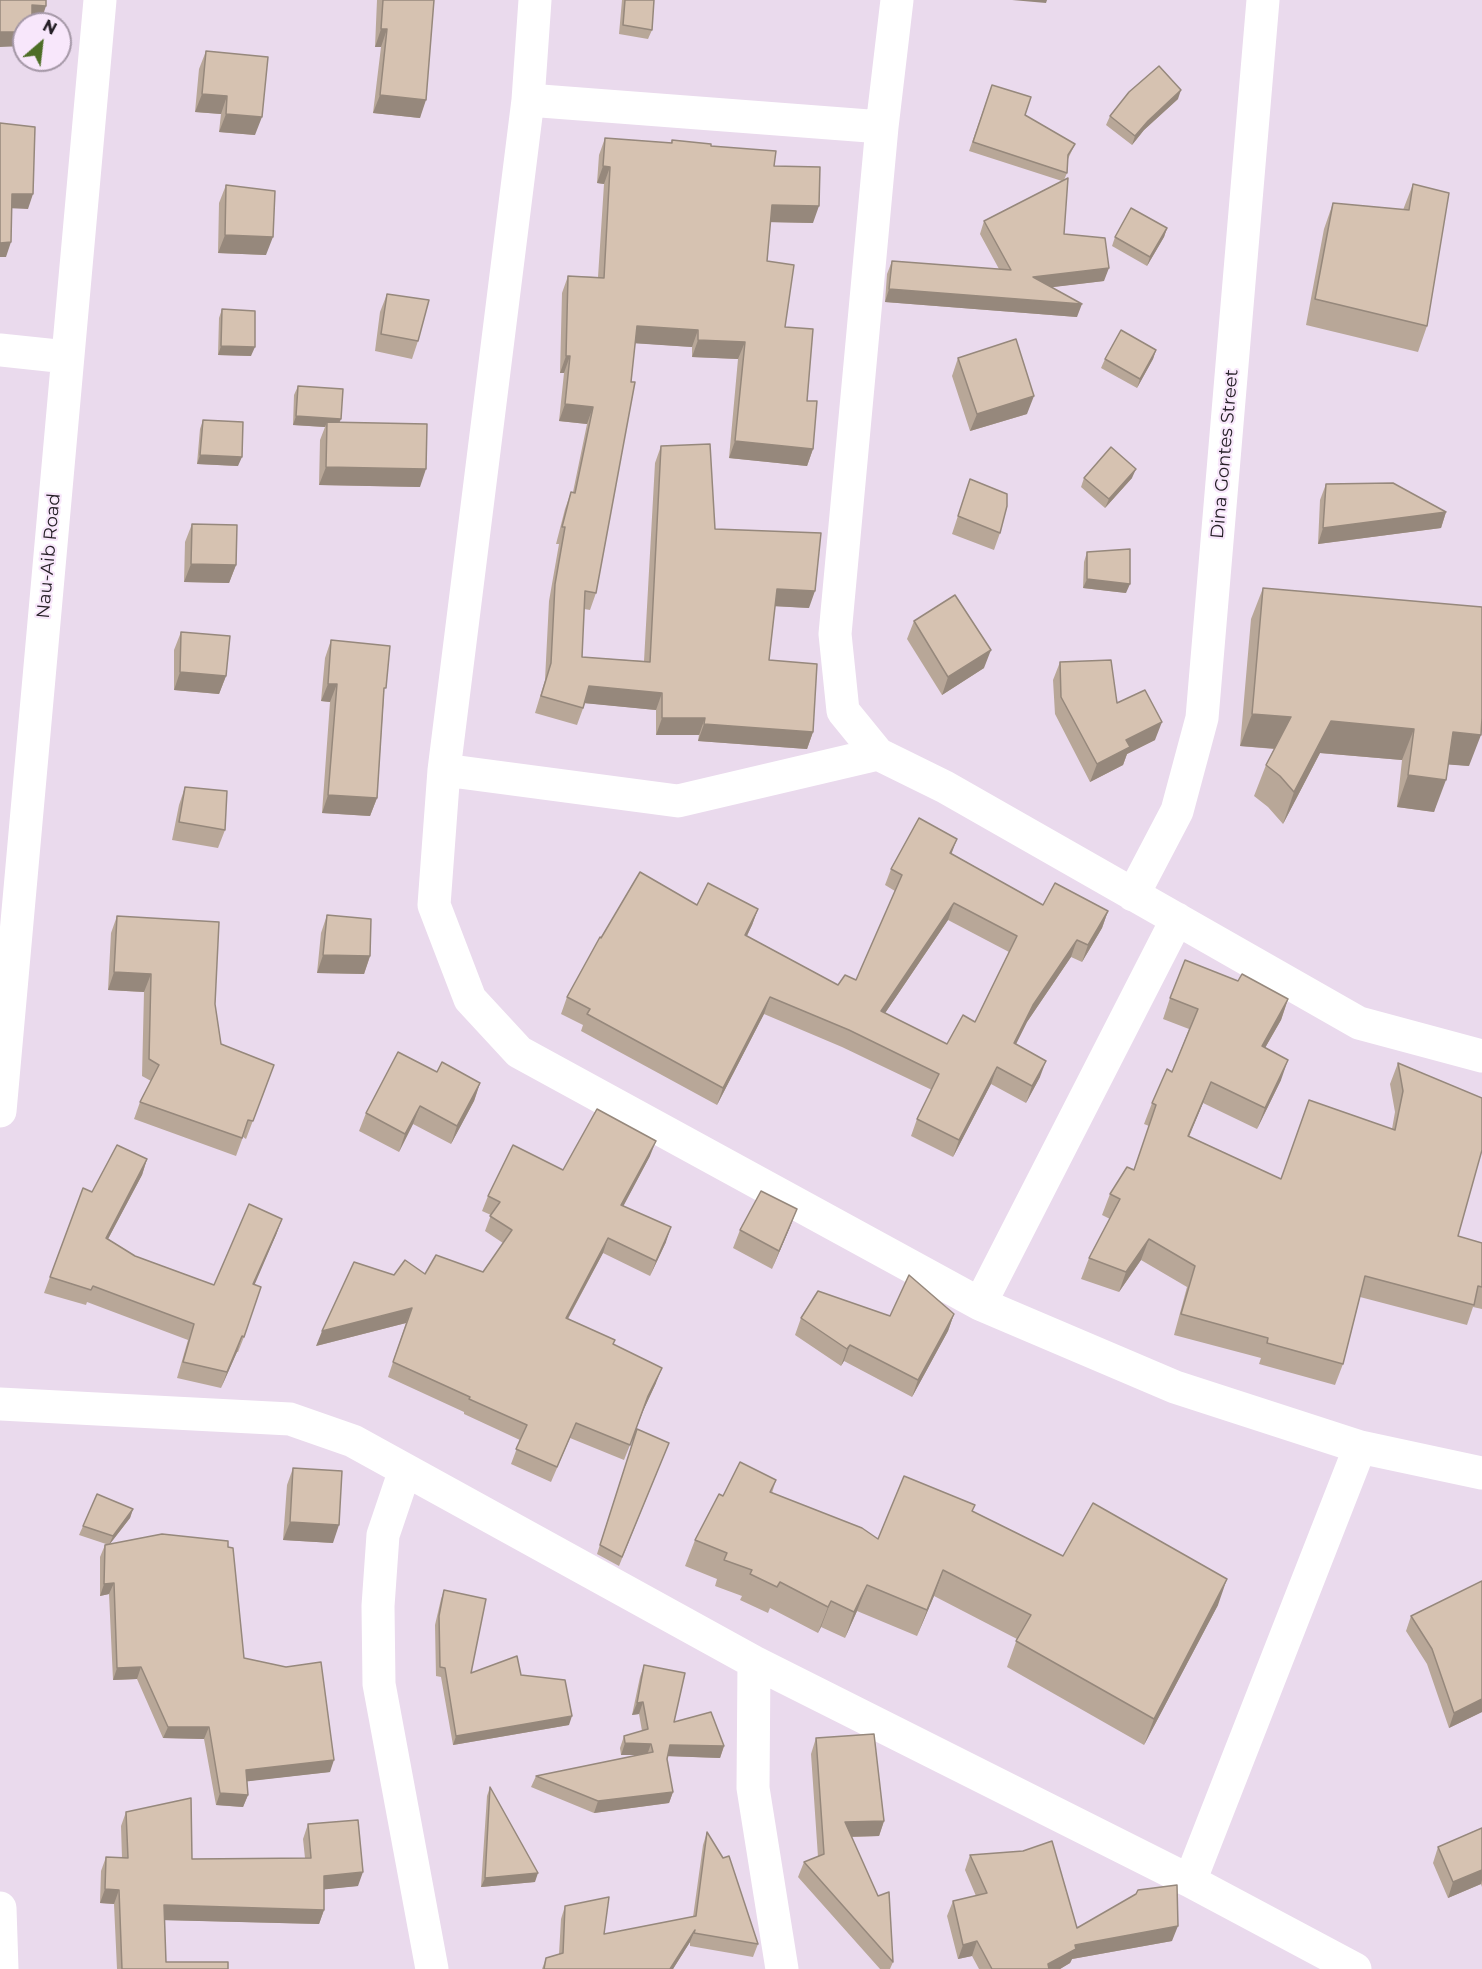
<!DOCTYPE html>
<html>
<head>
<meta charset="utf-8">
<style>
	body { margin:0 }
	#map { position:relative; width:1482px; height:1969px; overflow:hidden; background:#eadaed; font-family:Montserrat,sans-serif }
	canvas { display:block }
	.north { position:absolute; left:12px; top:12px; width:60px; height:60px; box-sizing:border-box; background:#f8e7fb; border:2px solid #a497a6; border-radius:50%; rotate:28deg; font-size:16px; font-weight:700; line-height:24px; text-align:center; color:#262027 }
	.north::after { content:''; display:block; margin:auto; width:21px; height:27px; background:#4d6e26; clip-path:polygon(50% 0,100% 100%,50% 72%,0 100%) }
</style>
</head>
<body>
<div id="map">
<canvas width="1482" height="1969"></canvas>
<div class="north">N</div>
</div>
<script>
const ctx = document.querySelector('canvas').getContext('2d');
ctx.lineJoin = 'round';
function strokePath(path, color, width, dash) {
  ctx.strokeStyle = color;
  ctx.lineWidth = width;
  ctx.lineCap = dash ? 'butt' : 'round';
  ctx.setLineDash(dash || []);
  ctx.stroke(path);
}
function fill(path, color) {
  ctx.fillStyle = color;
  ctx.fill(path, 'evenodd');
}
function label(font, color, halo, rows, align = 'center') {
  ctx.font = font + ' Montserrat,sans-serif';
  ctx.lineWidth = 4.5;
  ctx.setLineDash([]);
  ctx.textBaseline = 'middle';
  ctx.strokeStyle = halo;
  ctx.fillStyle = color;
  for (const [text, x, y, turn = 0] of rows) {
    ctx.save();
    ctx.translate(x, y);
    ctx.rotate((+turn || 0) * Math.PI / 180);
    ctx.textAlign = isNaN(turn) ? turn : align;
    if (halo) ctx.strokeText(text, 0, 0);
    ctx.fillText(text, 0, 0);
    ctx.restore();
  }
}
const minor = new Path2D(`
	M535,0L528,100L444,770L434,905L470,999L519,1052L980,1304L1175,1387L1360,1447L1482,1473
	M897,0L882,127L835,634L843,711L878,754L945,787L1359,1023L1482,1056
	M528,100L882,127
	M0,350L67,357
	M444,770L678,801L878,754
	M1133,895L1177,811L1202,718L1263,0
	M0,1111L100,0
	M980,1304L1177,919
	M0,1404L290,1419L353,1441L754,1662L1190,1881L1355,1969
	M405,1470L383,1535L378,1606L379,1684L432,1969
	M754,1662L753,1788L782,1969
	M1190,1881L1360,1447
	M0,1908L2,1969`);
const wall = new Path2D(`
	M377,0H434L420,118L373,113L381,47H375Z
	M622,0H654L652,30L648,39L619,34Z
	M206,51L255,135L219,132L221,114L195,112L199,69Z
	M992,85L1025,115L1075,144L1068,159L1067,173L1064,180V234L1104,281L1052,287L1077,317L885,302L887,274L892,261L999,269L980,234L984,221L1062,181L969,151Z
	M1178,99L1144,130L1132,145L1106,125L1110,116Z
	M605,138L671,143L672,140L711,146L774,166L813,223L770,222L767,261L785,327L807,401L813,449L807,466L729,458L738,359L692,357V347L635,343L596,593L590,610L584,609L582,657L644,661L655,463L661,446L715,529L809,608L775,606L769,660L813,732L807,749L698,741L699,735H656V710L585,703L577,725L535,713L545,680L549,601L559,544H556L565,509L571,492H573L587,424L559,421L564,373H560L562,293L568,276L598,277L604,184L597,183L599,155Z
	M1413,184L1427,326L1418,352L1306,325L1324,229L1333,203L1403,210Z
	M226,185L266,255L218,253L219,203Z
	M1167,228L1164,237L1147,266L1112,246L1115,237Z
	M387,294L418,341L412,359L375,351L380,312Z
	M222,309L251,356L218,355L219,318Z
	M1156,350L1153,359L1137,388L1101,368L1105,359Z
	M958,358L1027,414L970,431L952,376Z
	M298,386L340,422L420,487L319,485L320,440L325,427L293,425L294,395Z
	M203,420L238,466L197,464L200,429Z
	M1084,478H1132L1105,508L1081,487Z
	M970,479L1000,533L994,550L952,534Z
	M1326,484L1446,512L1441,528L1318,544L1320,500Z
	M192,524L236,565L229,583L184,582L185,542Z
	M1087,552L1126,593L1083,588L1084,562Z
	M1263,588L1469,766L1448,764L1434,812L1397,807L1402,760L1320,753L1283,824L1268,807L1254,796L1266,765L1274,749L1240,746L1251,619Z
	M914,621L984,668L942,695L907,639Z
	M181,632L226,676L219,694L174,690V650Z
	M331,640L384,695L377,798L370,816L322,813L330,702L321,701L325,658Z
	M1060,662L1155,740L1127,754L1123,765L1090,782L1055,714L1053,680Z
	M185,787L225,830L218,848L172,840L179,805Z
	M952,854L1043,905L1108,911L1102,928L1082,962L1071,957L1027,1022L1016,1044L1040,1077L1026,1103L991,1084L953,1157L911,1136L917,1119L932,1090L842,1047L764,1014L717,1105L581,1031L583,1025L561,1014L567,997L601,938L697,905L758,909L752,925L747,936L838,985L856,980L895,891L885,885L891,869ZM948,920L1009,952L975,1022L947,1044L885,1013Z
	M327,915L370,956L364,974L317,973L321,933Z
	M117,916L215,1004L221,1044L274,1065L246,1139L243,1137L236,1156L134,1119L140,1102L151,1081L142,1076L144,992L108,990L111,933Z
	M1238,981L1288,999L1281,1020L1265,1048L1281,1080L1257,1129L1203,1103L1189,1137L1281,1179L1392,1129L1395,1112L1390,1084L1398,1063L1458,1236L1482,1243V1309L1473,1307L1467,1325L1360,1297L1343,1364L1335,1385L1259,1364L1261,1358L1174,1335L1187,1287L1141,1260L1119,1292L1081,1279L1089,1258L1110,1219L1102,1215L1110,1194L1134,1170L1149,1126L1144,1124L1152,1103L1172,1072L1189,1029L1163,1019L1170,998Z
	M437,1072L480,1083L474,1101L451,1144L413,1124L399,1152L359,1131L366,1113Z
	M650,1156L623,1206L666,1242L650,1276L603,1253L568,1319L613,1344L656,1383L643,1411L624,1460L570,1438L551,1482L511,1464L520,1440L464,1414V1412L388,1377L406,1323L316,1346L394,1275L483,1272L503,1243L485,1231L491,1215L482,1211L488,1196L563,1170Z
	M147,1159L142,1175L108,1239L135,1256L214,1285L282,1219L276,1235L254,1284L244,1337L238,1352H237L221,1388L177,1378L188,1340L87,1302L86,1305L44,1293L83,1188L92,1192Z
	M790,1227L772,1269L733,1248L740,1230Z
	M954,1314L948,1331L912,1397L844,1361L841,1366L795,1335L801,1318Z
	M634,1438L669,1443L619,1566L597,1554Z
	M293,1468L333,1543L283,1540L287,1485Z
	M776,1480L772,1493L878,1539L972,1511L1063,1556L1218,1605L1144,1745L1007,1667L1017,1639L934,1596L917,1636L857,1611L845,1638L821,1627L818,1633L770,1608L768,1613L740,1600L742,1596L715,1586L717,1579L685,1566L695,1540Z
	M133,1509L130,1518L110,1544L228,1547L244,1658L330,1772L247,1781L248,1795L243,1807L216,1805L204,1739L163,1738L137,1679L113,1680L109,1594L100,1596V1557L105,1545H109L79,1535L83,1526Z
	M444,1590L471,1673L521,1675L569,1725L453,1745L441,1677L436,1676L435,1625L441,1599Z
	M1411,1616L1482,1712L1449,1728L1427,1664L1406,1631Z
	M644,1665L674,1722L724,1746L720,1758L667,1756V1759L673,1792L669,1803L594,1813L531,1787L536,1776L639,1755H621L620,1748L624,1736L642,1731L639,1714L632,1715L640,1677Z
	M816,1738L884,1821L879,1836L852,1837L893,1962L890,1969H880L798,1877L804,1862L818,1857L811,1754Z
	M490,1787L535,1882L481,1887L487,1796Z
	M126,1812L192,1859L305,1858L303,1839L308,1824L358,1886L324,1889V1910L319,1924L164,1920L166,1962L228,1969H117L114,1904L100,1903L101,1871L106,1857L122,1858L121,1826Z
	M1482,1828V1887L1481,1884L1448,1898L1433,1863L1438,1847Z
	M707,1832L758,1944L753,1957L690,1946V1942L673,1969H542L546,1958L559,1954L561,1919L565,1906L604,1934L693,1917L703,1845Z
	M970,1855L1077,1928L1172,1941L1072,1959L1070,1963L1060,1969H979L972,1956L958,1959L947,1916L953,1901L976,1896L965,1870Z`);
const shadedWall = new Path2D(`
	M1012,0H1047L1046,3Z
	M32,5L46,6L41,21L27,20Z
	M381,29H387L381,47H375Z
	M0,32H24V46L0,47Z
	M1181,90L1178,99L1144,130L1132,145L1135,136L1148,121Z
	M202,94L227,96L221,114L195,112Z
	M380,95L426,100L420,118L373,113Z
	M226,114L262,117L255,135L219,132Z
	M603,166L610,167L604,184L597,183Z
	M12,194H33L28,209L6,208Z
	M772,205L819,206L813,223L765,222Z
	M1167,228L1164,237L1147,266L1150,257Z
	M225,235L273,237L266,255L218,253Z
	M11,242L6,257H0V243Z
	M1109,268L1104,281L1029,290L1033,277Z
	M889,289L1082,304L1077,317L885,302Z
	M637,326L698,330L692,347L631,343Z
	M698,340L745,342L738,359L692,357Z
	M221,346L255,347L251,356L218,355Z
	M1156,350L1153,359L1137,388L1140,379Z
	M566,356H570L564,373H560Z
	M1034,396L1027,414L970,431L977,414Z
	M565,404L593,407L587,424L559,421Z
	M296,416L341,419L337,428L327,422L325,427L293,425Z
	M735,441L813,449L807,466L729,458Z
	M200,455L242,457L238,466L197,464Z
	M326,467L426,469L420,487L319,485Z
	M1136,469L1132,478L1105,508L1109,499Z
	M1446,512L1441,528L1318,544L1323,528Z
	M191,564L236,565L229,583L184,582Z
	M1087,579L1130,584L1126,593L1083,588Z
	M777,589L815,591L809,608L771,606Z
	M991,650L984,668L942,695L948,677Z
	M180,672L226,676L219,694L174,690Z
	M328,684H337L330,702L321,701Z
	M589,686L662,693L656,710L583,703Z
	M1252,714L1291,717L1279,749L1240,746Z
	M662,718H705L699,735H656Z
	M1331,721L1414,729L1402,760L1320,753L1283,824L1294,792Z
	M1162,722L1155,740L1127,754L1123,765L1090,782L1097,764L1126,740Z
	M704,724L813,732L807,749L698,741Z
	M1453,732L1481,735L1469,766L1441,764Z
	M1408,775L1446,780L1434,812L1397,807Z
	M328,795L377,798L370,816L322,813Z
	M957,839L951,855L950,853Z
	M954,903L948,920L875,1028L881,1011Z
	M758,909L752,925L739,952L745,935Z
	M1108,911L1102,928L1082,962L1088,945Z
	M1077,940L1071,957L1027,1022L1008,1060L1014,1043L1033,1005Z
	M323,955L370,956L364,974L317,973Z
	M114,972L151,974L144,992L108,990Z
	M770,997L764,1014L717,1105L723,1088Z
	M1288,999L1281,1020L1254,1067L1262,1046Z
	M1288,1060L1281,1080L1257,1129L1265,1108Z
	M1046,1061L1040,1077L1026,1103L1032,1086Z
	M997,1067L991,1084L953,1157L959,1140Z
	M1211,1082L1203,1103L1180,1157L1188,1136Z
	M480,1083L474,1101L451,1144L457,1126Z
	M420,1106L413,1124L399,1152L405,1134Z
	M656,1141L650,1156L616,1220L621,1205Z
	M147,1159L142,1175L100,1254L106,1238Z
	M797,1209L790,1227L772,1269L779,1251Z
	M282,1219L276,1235L248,1300L253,1284Z
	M671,1227L666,1242L650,1276L656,1261Z
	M608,1238L603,1253L560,1333L566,1318Z
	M1149,1239L1141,1260L1119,1292L1126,1272Z
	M412,1308L406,1323L316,1346L322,1331Z
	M954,1314L948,1331L912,1397L918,1380Z
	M242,1336L237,1352L221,1388L227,1372Z
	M850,1345L844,1361L841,1366L847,1349Z
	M662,1368L656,1383L643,1411L624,1460L648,1396Z
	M133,1509L130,1518L109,1545L113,1536Z
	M290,1522L339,1525L333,1543L283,1540Z
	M943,1570L934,1596L917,1636L927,1610Z
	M1227,1579L1218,1605L1144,1745L1154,1719Z
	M114,1583L109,1594L100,1596L104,1584Z
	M867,1585L857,1611L845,1638L854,1612Z
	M831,1601L821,1627L818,1633L828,1607Z
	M141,1667L137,1679L113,1680L117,1668Z
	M1482,1699V1712L1449,1728L1454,1713Z
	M643,1702L639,1714L632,1715L637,1703Z
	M572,1716L569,1725L453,1745L456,1736Z
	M168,1727H209L204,1739L163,1738Z
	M625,1743L651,1744L647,1755H621Z
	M670,1745L724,1746L720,1758L665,1756Z
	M334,1760L330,1772L242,1782L246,1770Z
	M673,1792L669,1803L594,1813L598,1801Z
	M220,1793L248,1795L243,1807L216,1805Z
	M884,1821L879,1836L840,1837L845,1822Z
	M1482,1870V1880L1481,1884L1448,1898L1453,1882Z
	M363,1872L358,1886L319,1890L324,1876Z
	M538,1873L535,1882L481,1887L485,1878Z
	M105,1889L119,1890L114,1904L100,1903Z
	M164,1905L324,1910L319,1924L159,1920Z
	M1178,1926L1172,1941L1072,1959L1070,1963L1060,1969H1046L1048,1964L1075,1945Z
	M695,1930L690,1942L673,1969H670Z
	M977,1941L972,1956L958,1959L963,1945Z`);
const building = new Path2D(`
	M0,0H46V6L32,5V24H24V32H0Z
	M383,0H434L426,100L380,95L387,29H381Z
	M625,0H654L652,30L623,25Z
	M206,51L268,57L262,117L226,114L227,96L202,94Z
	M1159,66L1181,90L1148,121L1135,136L1110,116L1129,92Z
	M992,85L1031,97L1025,115L1075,144L1068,155L1067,173L973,142Z
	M0,123L35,127L33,194H12L11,242L0,243Z
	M605,138L672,143V140L711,144V146L776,151L774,166L820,167L819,206L772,205L767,261L794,265L785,327L813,329L807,401H817L813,449L735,441L745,342L698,340V330L637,326L631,382H635L596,593L585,591L582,657L650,662L661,446L710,444L715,529L821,533L815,591L777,589L769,660L817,664L813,732L704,724L705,718H662V693L589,686L583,708L541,696L551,663L555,584L565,527H562L571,492L575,493L593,407L565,404L570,356H566L568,276L604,278L610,167L603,166Z
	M1068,178L1064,234L1105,238L1109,268L1033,277L1082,304L889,289L892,261L1011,270L984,221Z
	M1413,184L1449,193L1427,326L1315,299L1333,203L1409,210Z
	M226,185L275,191L273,237L225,235Z
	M1131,208L1167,228L1150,257L1115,237Z
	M387,294L429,300L418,341L381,334Z
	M222,309L255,311V347L221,346Z
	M1121,330L1156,350L1140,379L1105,359Z
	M1016,339L1034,396L977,414L958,358Z
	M298,386L343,389L341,419L296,416Z
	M203,420L243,422L242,457L200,455Z
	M327,422L427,424L426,469L326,467Z
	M1111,447L1136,469L1109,499L1084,478Z
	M970,479L1007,494V506L1000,533L958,516Z
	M1393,483L1446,512L1323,528L1326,484Z
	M192,524L237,525L236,565L191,564Z
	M1130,549V584L1087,579V552Z
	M1263,588L1482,607V718L1481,735L1453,732L1446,780L1408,775L1414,729L1331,721L1294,792L1280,776L1266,765L1291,717L1252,714Z
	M955,595L991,650L948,677L914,621Z
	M181,632L230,636L226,676L180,672Z
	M331,640L390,646L386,688H384L377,798L328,795L337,684H328Z
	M1111,660L1117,703L1145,690L1162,722L1126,740L1130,747L1097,764L1061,697L1060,662Z
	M185,787L227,791L225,830L179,822Z
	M919,818L957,839L950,853L1043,905L1055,883L1108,911L1088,945L1077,940L1033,1005L1014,1043L1046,1061L1032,1086L997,1067L959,1140L917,1119L939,1074L849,1030L770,997L723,1088L587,1014L590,1009L567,997L600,937L601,938L640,872L697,905L708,883L758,909L745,935L838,985L845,975L856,980L902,875L891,869ZM954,903L1017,936L975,1022L963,1015L947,1044L881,1011Z
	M327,915L371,919L370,956L323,955Z
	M117,916L219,922L215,1004L221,1044L274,1065L253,1121L248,1120L242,1138L140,1102L159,1065L149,1059L151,974L114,972Z
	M1185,960L1238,981L1242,974L1288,999L1262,1046L1288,1060L1265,1108L1211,1082L1188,1136L1281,1179L1309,1100L1395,1130L1403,1091L1398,1063L1482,1098V1150L1458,1236L1482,1243V1287L1478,1286L1474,1305L1365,1276L1343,1364L1267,1343L1268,1338L1181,1314L1195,1266L1149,1239L1126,1272L1089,1258L1120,1199L1110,1194L1127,1167L1134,1170L1156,1105L1152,1103L1167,1069L1172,1072L1198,1009L1170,998Z
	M398,1052L437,1072L442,1062L480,1083L457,1126L420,1106L405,1134L366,1113Z
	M597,1109L656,1141L621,1205L671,1227L656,1261L608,1238L566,1318L615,1340L613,1344L662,1368L648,1396L630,1445L576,1423L557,1467L516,1449L527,1425L469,1399L470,1397L393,1362L412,1308L322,1331L354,1262L394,1275L405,1260L425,1274L436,1255L483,1272L512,1230L490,1216L500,1202L488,1196L513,1145L563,1170Z
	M117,1145L147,1159L106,1238L135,1256L214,1285L249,1204L282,1219L253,1284L261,1287L244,1337L242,1336L227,1372L183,1362L194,1324L93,1286L91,1290L50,1277L83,1188L92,1192Z
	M761,1191L797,1209L779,1251L740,1230Z
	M909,1275L954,1314L918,1380L850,1345L847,1349L801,1318L818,1291L890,1316Z
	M637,1429L669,1443L622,1557L600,1545Z
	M740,1462L776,1480L770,1492L862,1528L878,1539L904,1476L975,1505L972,1511L1063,1556L1093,1503L1227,1579L1154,1719L1016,1641L1031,1615L943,1570L927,1610L867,1585L854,1612L831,1601L828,1607L780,1582L777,1587L750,1574L752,1570L724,1560L727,1553L695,1540L719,1494L723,1496Z
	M293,1468L342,1471L339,1525L290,1522Z
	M97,1494L133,1509L113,1536L83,1526Z
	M162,1534L228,1541V1547L233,1548L244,1658L286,1667L321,1662L334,1760L246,1770L248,1795L220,1793L209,1727H168L141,1667L117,1668L114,1583L104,1584L105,1545Z
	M1482,1581V1699L1454,1713L1432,1649L1411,1616Z
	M444,1590L486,1599L471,1673L517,1656L521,1675L565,1680L572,1716L456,1736L445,1668L440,1667L439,1616Z
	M644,1665L685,1673L674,1722L711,1712L724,1746L670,1745L667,1759L673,1792L598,1801L536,1776L653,1752L651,1744L625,1743L624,1736L648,1729L643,1702L637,1703Z
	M874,1734L884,1821L845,1822L878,1896L889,1892L893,1962L804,1862L824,1854L816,1738Z
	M490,1787L538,1873L485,1878Z
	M191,1798L192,1859L311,1858L308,1824L358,1820L363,1872L324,1876V1910L164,1905L166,1962H228V1969H122L119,1890L105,1889L106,1857L128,1858L126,1812Z
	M1482,1828V1870L1453,1882L1438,1847Z
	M707,1832L723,1858L729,1856L758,1944L694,1933L695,1930L670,1969H544L546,1958L563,1953L565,1906L609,1897L604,1934L696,1916Z
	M1052,1841L1077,1928L1136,1894L1138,1890L1177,1885L1178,1926L1075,1945L1076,1949L1048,1964L1049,1969H992L977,1941L963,1945L953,1901L987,1893L970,1855L1023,1851Z`);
const streetNames = [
	["Dina Gontes Street",1225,454,-85],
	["Nau-Aib Road",49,556,-85]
];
strokePath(minor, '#fff', 33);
fill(wall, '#b8a798');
fill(shadedWall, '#96887c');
fill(building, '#d6c2b1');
strokePath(building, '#96887c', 1.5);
label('18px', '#262027', '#f8e7fb', streetNames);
</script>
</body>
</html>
